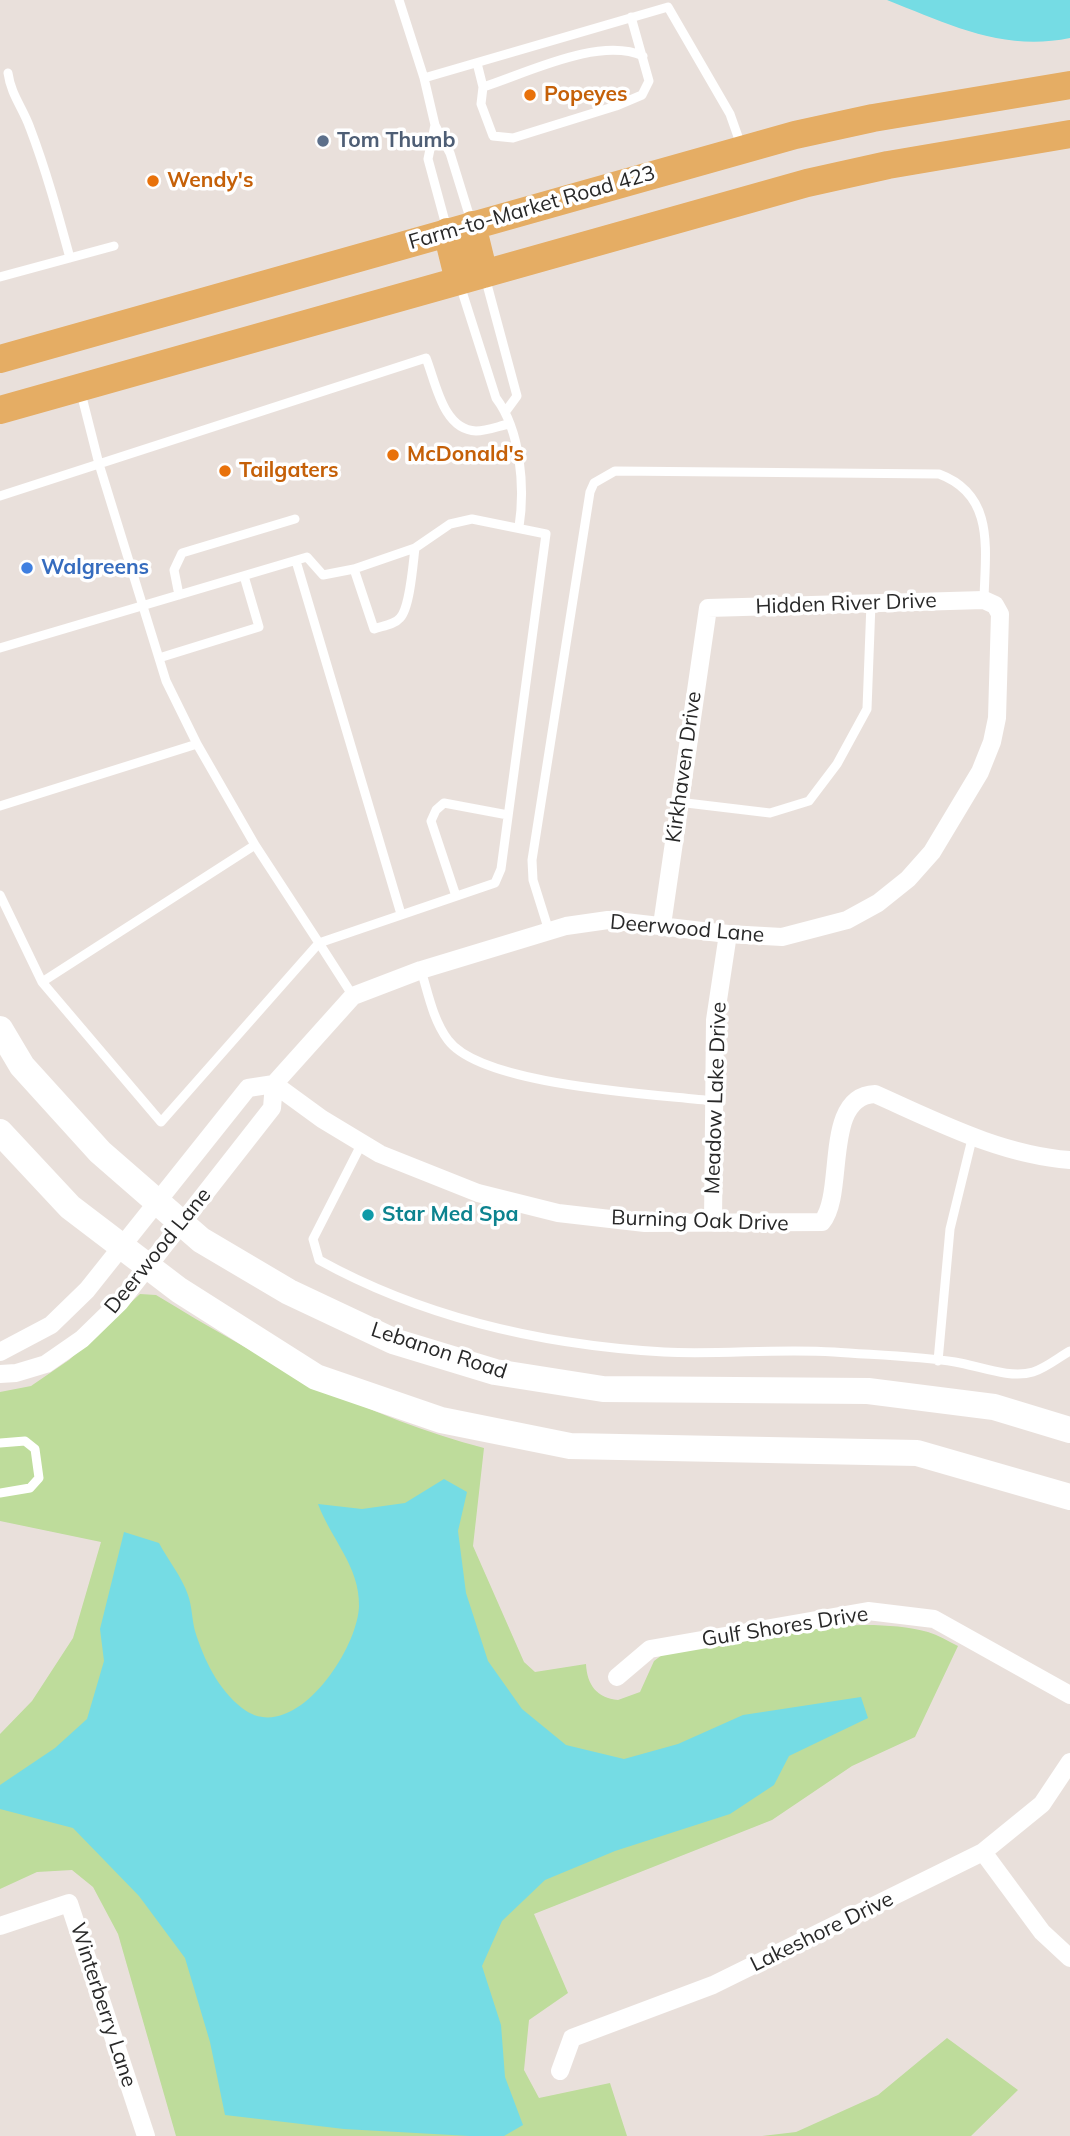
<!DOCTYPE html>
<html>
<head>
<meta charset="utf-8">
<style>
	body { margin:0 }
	canvas { display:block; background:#e9e0db }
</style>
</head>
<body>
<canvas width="1070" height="2136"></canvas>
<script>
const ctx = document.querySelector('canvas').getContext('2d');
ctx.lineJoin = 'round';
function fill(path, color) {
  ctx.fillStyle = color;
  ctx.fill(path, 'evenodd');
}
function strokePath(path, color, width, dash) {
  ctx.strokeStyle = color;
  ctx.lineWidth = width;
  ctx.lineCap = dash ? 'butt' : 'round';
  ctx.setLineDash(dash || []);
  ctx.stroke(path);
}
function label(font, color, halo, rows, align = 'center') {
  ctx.font = font + ' Mulish,sans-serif';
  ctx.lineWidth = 7;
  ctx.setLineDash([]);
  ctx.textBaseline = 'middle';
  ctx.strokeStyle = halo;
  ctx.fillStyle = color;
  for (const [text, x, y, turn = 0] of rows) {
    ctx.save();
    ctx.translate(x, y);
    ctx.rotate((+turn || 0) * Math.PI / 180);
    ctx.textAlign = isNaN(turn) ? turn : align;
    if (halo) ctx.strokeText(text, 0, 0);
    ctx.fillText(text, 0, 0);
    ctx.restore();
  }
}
const green = new Path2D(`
	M140,1294L156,1295C258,1357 367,1418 484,1448L473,1546L524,1662L535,1672L586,1664C587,1685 597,1698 618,1700L640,1692L654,1661L662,1655C739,1640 851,1612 928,1632C938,1635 948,1641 958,1646L915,1737L852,1766L772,1820L534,1914L568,1993L529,2020L524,2070L539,2098L610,2083L627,2136H176L118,1934L93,1887L72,1870L37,1872L0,1889V1734L32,1701L73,1638L101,1542L0,1521V1392L31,1386L69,1360Z
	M947,2038L1018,2090L971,2136H762L796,2132L878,2095Z`);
const water = new Path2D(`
	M887,0H1070V38C1003,52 948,24 887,0Z
	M444,1479L467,1492L458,1531L466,1593L488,1661L522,1709L566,1745L624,1759L678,1744L743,1715L861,1697L868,1718L789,1756L774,1785L730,1814L615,1851L545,1880L502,1921L482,1966L501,2025L505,2077L523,2125L504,2136H470L344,2129L225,2115L210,2042L185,1958L139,1896L73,1828L0,1809V1785L55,1748L87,1719L104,1661L100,1629L124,1532L159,1543C168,1560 182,1577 188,1595C192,1606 192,1620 195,1631C204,1660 218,1689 242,1708C293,1748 358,1650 359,1606C360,1567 331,1539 318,1504L362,1509L405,1503Z`);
const lane = new Path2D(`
	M399,0L424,78L435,125L450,153L471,221
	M477,63L483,87L481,104L493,136L513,138L616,106L642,95L649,81L631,17
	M8,73C11,95 23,108 30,128C46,170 58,214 70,258
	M424,78L668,7L730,114L742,148
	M483,87C527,73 600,36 643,56
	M435,125L428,159L447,229
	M0,277L114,246
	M485,277L517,396L506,411
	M460,285L496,398C521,431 525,488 519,527
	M81,393L99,464L166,681L197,744L255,845
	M0,496L426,358C436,383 443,430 476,431C487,431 499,426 509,424
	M296,561L401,914
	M354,569L374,629C382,626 394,625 400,618C410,608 413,564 415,548
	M179,595L174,570L182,553L295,519
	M0,648L307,557L323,575L354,569L415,548L450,524L472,519L546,534L501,869L495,883L319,943L353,996
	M159,658L259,627L244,576
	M678,802L770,813L809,801L837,764L867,709L871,603
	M0,806L197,744
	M0,895L42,982L161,1122L319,943L255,845L42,982
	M456,896L431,821L436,810L444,803L508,815
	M549,931L533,880L532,860L590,492L594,483L615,471L939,474C996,495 985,551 984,600
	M421,970C428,993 433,1020 448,1040C482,1086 655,1094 712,1101
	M362,1143L313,1239L319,1260C426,1319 543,1345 664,1352C721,1355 777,1348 834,1352C873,1355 916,1356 955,1362C979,1366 1010,1379 1033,1372C1046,1368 1059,1357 1070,1351
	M938,1361L950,1229L973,1135
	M0,1443L25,1441L35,1449L39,1478L30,1488L0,1493`);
const street = new Path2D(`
	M274,1084L322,1119L380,1154L478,1193L558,1213L645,1223L822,1222C846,1193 822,1096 875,1094C938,1122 1001,1155 1070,1160
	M713,1222L715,1020L728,934
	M0,1352L51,1325L87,1290L248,1088L274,1084
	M0,1374L16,1373L46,1364L82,1339L120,1302L272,1108L274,1084L353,996L421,970L566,926L608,920L728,934L782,937L847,920L878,903L908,879L932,852L980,772L992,742L997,718L1000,614L995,605L984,600L708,608L662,925
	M617,1677L650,1649L868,1611L934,1619L1070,1695
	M983,1852L1042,1932L1070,1958
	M0,1926L69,1903L146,2136
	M560,2071L572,2038L713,1985L983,1852L1042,1804L1070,1762`);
const secondary = new Path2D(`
	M0,1029L22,1066L100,1152L201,1240L289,1292L393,1341L495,1372L603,1389L868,1391L994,1407L1070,1430
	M0,1132L70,1207L179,1290L316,1377L441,1420L570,1446L917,1453L1070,1497`);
const primary = new Path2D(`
	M472,225L484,274
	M447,232L459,281
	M0,359L795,135L873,118L1070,85
	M0,410L807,183L888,165L1070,134`);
const markers = [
	[530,95,7,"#e8710a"],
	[323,141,7,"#5c6f8a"],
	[153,181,7,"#e8710a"],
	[393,455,7,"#e8710a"],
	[225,471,7,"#e8710a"],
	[27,568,7,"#3f7fe0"],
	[368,1215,7,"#0f9aa8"]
];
const foodNames = [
	["Popeyes",544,95],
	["Wendy's",167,181],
	["McDonald's",407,455],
	["Tailgaters",239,471]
];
const serviceNames = [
	["Tom Thumb",337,141]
];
const streetNames = [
	["Farm-to-Market Road 423",532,208,-16],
	["Hidden River Drive",846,604,-2],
	["Kirkhaven Drive",684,767,-82],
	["Deerwood Lane",687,929,5],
	["Meadow Lake Drive",716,1098,-88],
	["Burning Oak Drive",700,1221,2],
	["Deerwood Lane",158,1251,-51],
	["Lebanon Road",439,1351,18],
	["Gulf Shores Drive",785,1627,-9],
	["Lakeshore Drive",822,1932,-26],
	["Winterberry Lane",103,2005,72]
];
const shopNames = [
	["Walgreens",41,568]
];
const cultureNames = [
	["Star Med Spa",382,1215]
];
fill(green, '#bedc9b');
fill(water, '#75dce4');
strokePath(lane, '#fff', 9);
strokePath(street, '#fff', 18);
strokePath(secondary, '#fff', 26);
strokePath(primary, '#e5ad64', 28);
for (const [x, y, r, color] of markers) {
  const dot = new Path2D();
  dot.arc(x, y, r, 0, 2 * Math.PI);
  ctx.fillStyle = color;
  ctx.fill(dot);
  strokePath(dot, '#fff', 2.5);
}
label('bold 21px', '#c56008', '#fff', foodNames, 'left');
label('bold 21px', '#4e5e75', '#fff', serviceNames, 'left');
label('21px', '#282828', '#fff', streetNames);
label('bold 21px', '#366cbe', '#fff', shopNames, 'left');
label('bold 21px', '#0d838f', '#fff', cultureNames, 'left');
</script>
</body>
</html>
